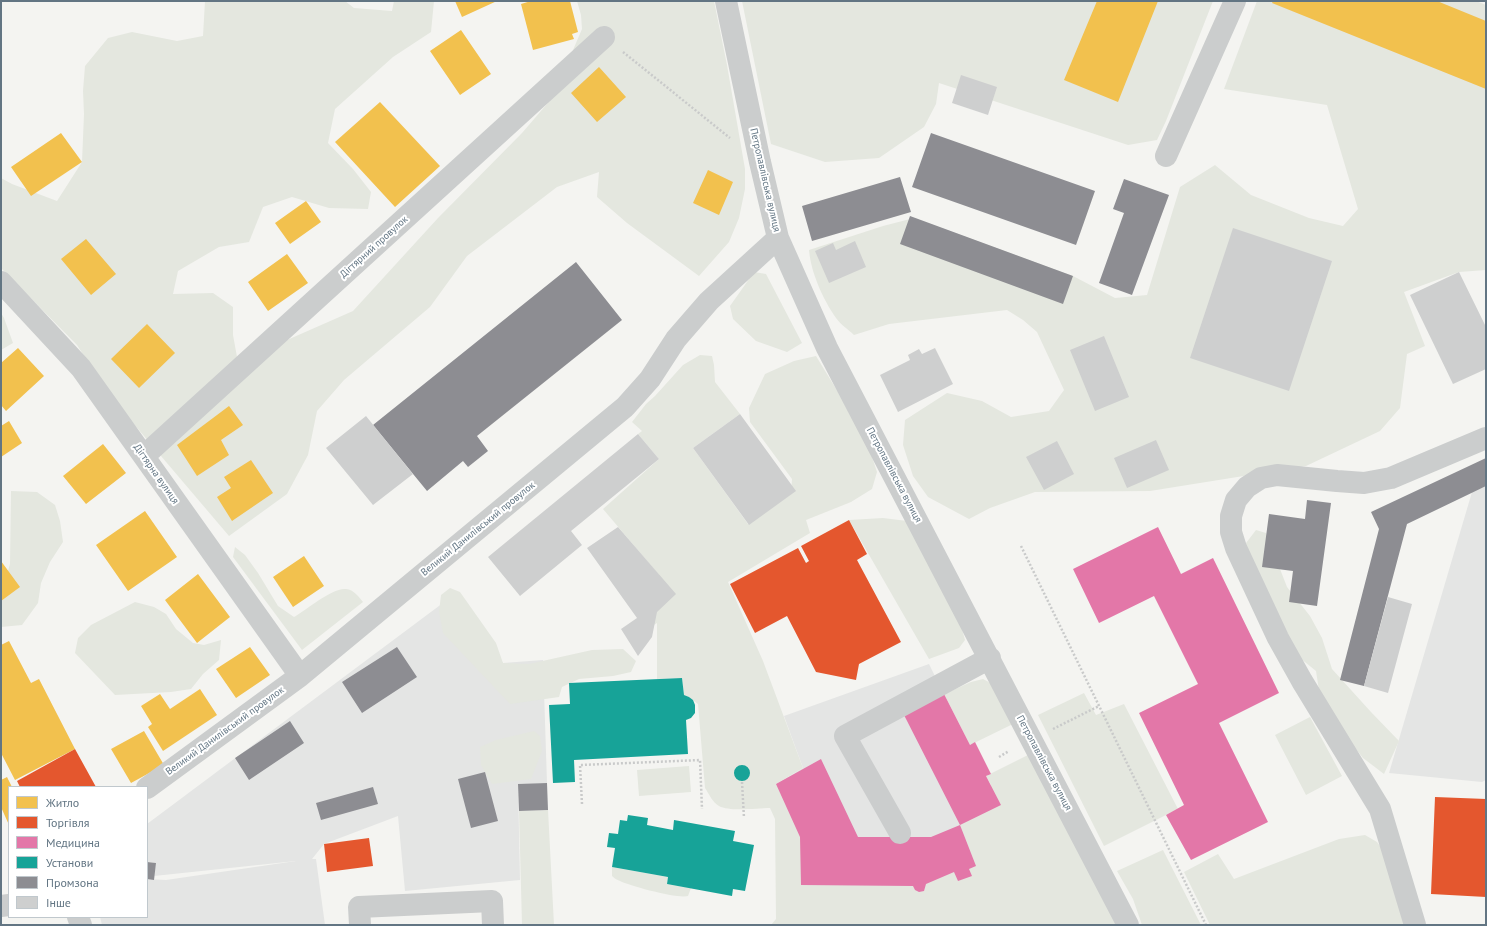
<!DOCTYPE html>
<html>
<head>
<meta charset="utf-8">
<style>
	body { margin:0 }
	#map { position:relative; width:1487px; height:926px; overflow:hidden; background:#f4f4f1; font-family:"PT Sans",sans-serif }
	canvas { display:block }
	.frame { position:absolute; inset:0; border:2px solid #627583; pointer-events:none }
	.legend { position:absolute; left:8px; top:786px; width:140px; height:132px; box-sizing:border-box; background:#fff; border:1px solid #c0c8cd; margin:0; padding:5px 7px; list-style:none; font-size:12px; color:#627583 }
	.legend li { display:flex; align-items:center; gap:8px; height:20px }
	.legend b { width:20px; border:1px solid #c0c8cd }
</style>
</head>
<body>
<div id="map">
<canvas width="1487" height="926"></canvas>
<div class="frame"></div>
<ul class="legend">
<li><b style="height:11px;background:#f2c14e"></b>Житло</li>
<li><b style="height:11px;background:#e4572e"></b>Торгівля</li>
<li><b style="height:11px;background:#e377a8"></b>Медицина</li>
<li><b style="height:11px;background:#17a398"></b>Установи</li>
<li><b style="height:11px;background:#8d8d92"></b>Промзона</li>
<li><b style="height:11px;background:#cecfcf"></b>Інше</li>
</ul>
</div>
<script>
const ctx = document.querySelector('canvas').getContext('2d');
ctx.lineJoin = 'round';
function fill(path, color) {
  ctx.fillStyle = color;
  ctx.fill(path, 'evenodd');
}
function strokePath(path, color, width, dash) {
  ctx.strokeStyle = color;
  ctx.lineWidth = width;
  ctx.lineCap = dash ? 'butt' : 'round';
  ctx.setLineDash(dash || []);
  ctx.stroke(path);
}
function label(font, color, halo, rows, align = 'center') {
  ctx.font = font + ' "PT Sans",sans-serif';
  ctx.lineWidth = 4;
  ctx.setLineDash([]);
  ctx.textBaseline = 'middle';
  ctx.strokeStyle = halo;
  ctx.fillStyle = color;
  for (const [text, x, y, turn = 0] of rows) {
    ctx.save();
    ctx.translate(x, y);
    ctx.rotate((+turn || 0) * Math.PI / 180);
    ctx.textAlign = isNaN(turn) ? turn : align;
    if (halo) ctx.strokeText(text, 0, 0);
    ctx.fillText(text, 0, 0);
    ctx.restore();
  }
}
const built = new Path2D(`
	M1486,486V780L1482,782L1389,773L1472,492Z
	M455,594L503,663L543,660L547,783L518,785L520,880L405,891L398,816L324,844L312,859H316L325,925H102L100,917H147V879L166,880L296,861L154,876L156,863L147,862V824Z
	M929,664L1030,870L918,898L801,885L776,784L803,768L784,716Z`);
const green = new Path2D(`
	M205,1H345L354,8L392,11L394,1H434L431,32L393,57L335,109L328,143L353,169L371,192L368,209L329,208L292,197L263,207L249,242L219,247L178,271L173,294L213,293L233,307V335L237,357L278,344L353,311L438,218L522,133L553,97L582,29L581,15L577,1H714L727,65L745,169V189L739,218L729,242L699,276L627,223L597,197L599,172L557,187L467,256L430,307L344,380L317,411L308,455L287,494L229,536L110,396L77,345L1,268V178L12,184L57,201L82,162L84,114L83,91L85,66L108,38L132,32L177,41L203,36Z
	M742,1H1213L1166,121L1157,140L1128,145L939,83L936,104L924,127L879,158L825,162L771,144Z
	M1257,1H1476L1486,5V270L1459,272L1404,292L1425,346L1407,354L1400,408L1380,431L1306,466L1150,491L1035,492L990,508L969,519L928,497L913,476L903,445L905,420L947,393L982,401L1011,417L1049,411L1064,390L1037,332L1023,320L1007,310L889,324L854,335C849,330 841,325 836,318C823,299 811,273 809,250L883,226L914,218L1073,276L1115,298L1147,295L1180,187L1215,165L1251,195L1309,218L1343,226L1358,209L1327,105L1224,89Z
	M754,272L766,274L802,343L787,352L756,341L733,319L730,306Z
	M1,313L4,318L13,343L1,350Z
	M700,355L712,356L714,365L715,382L740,414L693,448L748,524L791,494L792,479L750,422L749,408L765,374L794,361L816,356L838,392L871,454L877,472L872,489L851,502L806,520L810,533L728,582L763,661L803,768L776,784L805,844L801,885L913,886L915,890L919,892L924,891L926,884L954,872L958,881L972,876L969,869L976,866L960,825L990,810L991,785L986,776L1028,755L1121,925H771L776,919L775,819L770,808C757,808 730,812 719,806C713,803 709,794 705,788L698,704L689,697L684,695L682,678L657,679V623L646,630L659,575L603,509L659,459L638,434L642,431L632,422L646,404L655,396L683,365Z
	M11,491L37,492L55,505L60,521L63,542L50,562L41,583L38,603L22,625L1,627V595L10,564Z
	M883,518L907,521L962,629L965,640L959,648L929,659L849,520Z
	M1256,530L1266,533L1287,587L1310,616L1322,638L1332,669L1371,712L1399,741L1384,774L1363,758L1336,724L1320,697L1316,671L1295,654L1243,547Z
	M235,547L245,555L258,573L278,606L294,617C306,610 333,587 346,589C354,590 358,596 363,602L302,650L233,557Z
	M450,588L460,592L496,643L503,663L529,664L592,650L623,649L636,661L631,672L613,676L579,679L562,687L559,697L510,704L443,633L439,612L441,595Z
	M135,602L154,607L166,614L176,629L193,643L204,645L221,640L219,660L203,674L191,689L171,692L115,695L75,653L78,638L91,625Z
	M983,679L996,686L1015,723L970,745L944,694L971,682Z
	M1084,693L1096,715L1124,704L1178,809L1104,846L1038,715Z
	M1310,717L1342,776L1306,795L1275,735Z
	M534,731L540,736L542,751L531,779L492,784L481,765L480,747L496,740Z
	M689,766L691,792L639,796L637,770Z
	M548,810L554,925H522L519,811Z
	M1365,835L1377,842L1386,854L1408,925H1210L1184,872L1218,854L1234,879L1339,839Z
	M1163,850L1201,925H1142L1133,899L1117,871Z
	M612,867L668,877L667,884L691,888L688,896C678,899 630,886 620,881C617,880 614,878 612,876Z`);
const homes = new Path2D(`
	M455,1H497L462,17Z
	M531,1H570L578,32L572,34L574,39L533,50L521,4Z
	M1097,1H1158L1118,102L1064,80Z
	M1273,1H1437L1486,21V89L1272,3Z
	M461,30L491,74L460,95L430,51Z
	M599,67L626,97L597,122L571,93Z
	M380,102L440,166L395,207L335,142Z
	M61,133L82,162L31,196L11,167Z
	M708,170L733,182L719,215L693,203Z
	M306,201L321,222L290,244L275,223Z
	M86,239L116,274L91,295L61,259Z
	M287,254L308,283L268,311L248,282Z
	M147,324L175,353L139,388L111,359Z
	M18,348L44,376L6,411L1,405V363Z
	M229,406L243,425L221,440L229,455L197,476L177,445Z
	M9,421L22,443L1,457V426Z
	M103,444L126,473L86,504L63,476Z
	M251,460L273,493L232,521L217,497L231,488L224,477Z
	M145,511L177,557L128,591L96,545Z
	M304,556L324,586L293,607L273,577Z
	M1,561L20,587L1,601Z
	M198,574L230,617L197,643L165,600Z
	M9,641L31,683L39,679L75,749L15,780L1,753V645Z
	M250,647L270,675L236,698L216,669Z
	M200,689L217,715L163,751L148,727L152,724L141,706L160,694L170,709Z
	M144,731L164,765L131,783L111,749Z
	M7,777L12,787H9V825L1,807V780Z`);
const shops = new Path2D(`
	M849,520L867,554L857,560L901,642L859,664L856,680L816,672L787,616L755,633L730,584L798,548L806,563L809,561L801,546Z
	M75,749L96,787H20L17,781Z
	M1435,797L1486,799V897L1431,894Z
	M369,838L373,866L327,872L324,844Z`);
const health = new Path2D(`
	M1158,527L1181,574L1213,558L1279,693L1219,723L1268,822L1191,860L1166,815L1184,805L1139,713L1198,684L1154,596L1099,623L1073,569Z
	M944,694L970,745L975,742L991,774L986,776L1001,805L960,825L976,866L969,869L972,876L958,881L954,872L926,884L924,891L919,892L915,890L913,886L801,885L800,837L776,784L821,759L858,837H931L960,825L904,715Z`);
const public = new Path2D(`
	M682,678L684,695L689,697L693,700L695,705V713L691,718L686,720L688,754L574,760L575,782L553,783L549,705L570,704L569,683Z
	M734 773a8 8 0 1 1 16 0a8 8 0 1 1-16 0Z
	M628,815L648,818L647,825L673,830L674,820L735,831L733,841L754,845L745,891L733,889L732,896L667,884L668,877L612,867L615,848L607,847L609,833L618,834L620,820L627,821Z`);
const industry = new Path2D(`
	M931,133L1095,191L1076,245L912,187Z
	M900,177L911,212L812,241L802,206Z
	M1124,179L1169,195L1132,295L1099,283L1124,213L1113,209Z
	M910,216L1073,276L1063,304L900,244Z
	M576,262L622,320L477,436L488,451L468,467L463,461L427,491L373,425Z
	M1486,458V486L1407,524L1364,686L1340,680L1379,529L1371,512Z
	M1307,500L1331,503L1317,606L1289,602L1293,571L1262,567L1269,514L1305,519Z
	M397,647L417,677L362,713L342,682Z
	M290,721L304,743L249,780L235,758Z
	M485,772L498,821L471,828L458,779Z
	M547,783L548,810L519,811L518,784Z
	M373,787L378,804L321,820L316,803Z
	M147,862L156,863L154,880L147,879Z`);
const building = new Path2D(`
	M961,75L997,87L988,115L952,103Z
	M1233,228L1332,261L1289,391L1190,358Z
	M855,241L866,267L829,283L815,251L833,243L836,250Z
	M1459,272L1486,327V369L1453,384L1410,295Z
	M1104,336L1129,397L1095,411L1070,350Z
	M935,348L953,384L898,412L880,375L910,360L908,355L919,349L922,354Z
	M740,414L796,491L749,525L693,448Z
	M366,416L413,474L373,505L326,448Z
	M638,434L659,459L571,531L582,545L520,596L488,557Z
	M1156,440L1169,470L1127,488L1114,458Z
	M1057,441L1074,474L1044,490L1026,457Z
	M618,527L676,594L657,612L652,637L638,656L621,629L637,618L587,548Z
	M1388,597L1412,604L1388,693L1364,686Z`);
const path = new Path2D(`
	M623,52L730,138
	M1021,546L1206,925
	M1053,729L1099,706
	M999,757L1009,751
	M742,782L744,818
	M582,804L580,765L700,760L702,809`);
const minor = new Path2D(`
	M726,1L760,162L778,238L827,348L1128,925
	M1166,156L1235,1
	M1,282L81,368L300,676
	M144,456L604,37
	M147,788L300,676L625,407L650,379L676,339L709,301L778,238
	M900,833L845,736L990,658
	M1,906L9,905
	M78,917L81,925
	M360,925L359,907L492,901L493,925
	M1415,925L1380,809L1302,681L1278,638L1236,548L1231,532V516L1236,500L1247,487L1261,478L1277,475L1337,481L1364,483L1391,478L1486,438`);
const streetNames = [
	["Петропавлівська вулиця",765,180,77],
	["Дігтярний провулок",374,247,-42],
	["Дігтярна вулиця",156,474,55],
	["Петропавлівська вулиця",894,475,62],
	["Великий Данилівський провулок",478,529,-39],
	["Великий Данилівський провулок",225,731,-36],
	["Петропавлівська вулиця",1044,763,62]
];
fill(built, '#e4e5e4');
fill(green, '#e4e7df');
fill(homes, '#f2c14e');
fill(shops, '#e4572e');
fill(health, '#e377a8');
fill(public, '#17a398');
fill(industry, '#8d8d92');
fill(building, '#cecfcf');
strokePath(path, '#c9caca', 2.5, [2, 2]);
strokePath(minor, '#cbcdcd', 22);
label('10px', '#627583', '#fff', streetNames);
</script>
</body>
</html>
